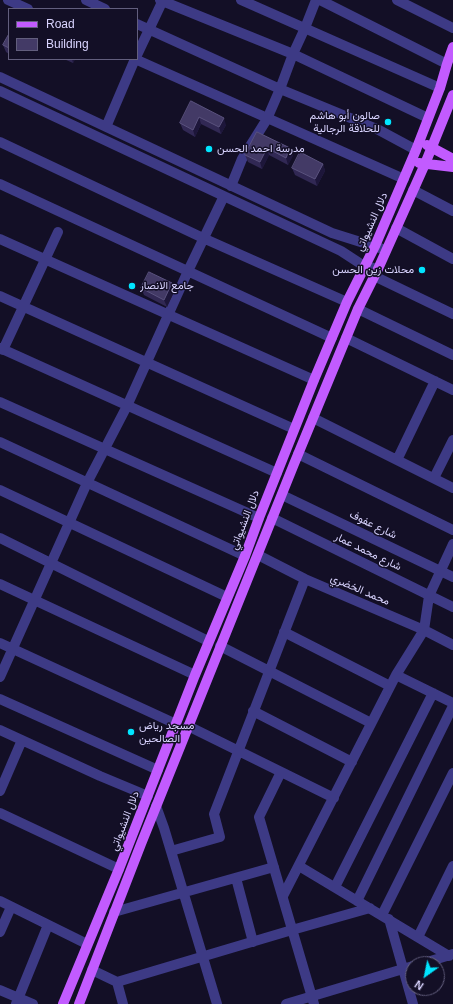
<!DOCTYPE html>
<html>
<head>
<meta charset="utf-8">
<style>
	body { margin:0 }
	#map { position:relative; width:453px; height:1004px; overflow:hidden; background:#130f26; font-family:Helvetica,sans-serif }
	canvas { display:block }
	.legend { position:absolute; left:8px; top:8px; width:130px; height:52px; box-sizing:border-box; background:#130f26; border:1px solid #625e7d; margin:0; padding:5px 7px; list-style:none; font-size:12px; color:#d9d4ff }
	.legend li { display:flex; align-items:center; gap:8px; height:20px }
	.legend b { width:20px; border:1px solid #625e7d }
	.north { position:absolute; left:405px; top:956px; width:40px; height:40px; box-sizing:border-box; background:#130f26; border:1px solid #625e7d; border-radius:50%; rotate:213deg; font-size:11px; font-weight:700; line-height:16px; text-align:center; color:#d9d4ff }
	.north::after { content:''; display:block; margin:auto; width:14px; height:18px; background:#00e5ff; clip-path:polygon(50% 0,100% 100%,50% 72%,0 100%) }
</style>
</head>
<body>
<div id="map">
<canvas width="453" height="1004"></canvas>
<ul class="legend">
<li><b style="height:5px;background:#c25bff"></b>Road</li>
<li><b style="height:11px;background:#433a66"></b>Building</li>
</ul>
<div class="north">N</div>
</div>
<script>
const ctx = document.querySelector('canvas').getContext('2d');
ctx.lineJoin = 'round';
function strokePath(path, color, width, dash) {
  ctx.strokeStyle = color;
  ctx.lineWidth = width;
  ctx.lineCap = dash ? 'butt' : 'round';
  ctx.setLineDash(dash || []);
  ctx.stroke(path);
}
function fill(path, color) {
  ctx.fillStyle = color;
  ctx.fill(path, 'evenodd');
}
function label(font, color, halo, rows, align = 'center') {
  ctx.font = font + ' Helvetica,Vazirmatn,sans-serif';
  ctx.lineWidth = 3;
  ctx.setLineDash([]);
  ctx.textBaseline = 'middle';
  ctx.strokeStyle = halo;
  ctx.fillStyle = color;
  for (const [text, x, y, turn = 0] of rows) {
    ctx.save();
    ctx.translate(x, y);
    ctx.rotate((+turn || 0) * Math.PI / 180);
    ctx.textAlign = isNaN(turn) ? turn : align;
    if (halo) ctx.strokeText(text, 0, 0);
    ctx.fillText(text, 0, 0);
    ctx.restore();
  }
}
const minor = new Path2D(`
	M8,0L28,9
	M86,0L105,9
	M160,0L293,54L428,118
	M241,0L440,88
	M320,0L447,64
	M397,0L453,28
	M137,24L280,89L377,129L416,150
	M137,55L163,0
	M135,59L404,179
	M0,77L332,233L386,250
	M0,91L341,251L364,266L378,269
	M106,127L135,59
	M0,142L203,238L347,302
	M0,184L332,338
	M231,186L242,159L267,119L280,89L293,54L305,28L316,0
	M413,190L453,211
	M396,228L453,259
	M0,239L314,380
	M374,276L453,314
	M0,296L294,429
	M358,309L453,355
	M346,338L453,390
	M0,348L277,473
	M3,350L58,232
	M0,402L259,518
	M313,418L453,488
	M0,442L245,556
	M298,454L453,530
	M397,460L435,381
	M434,478L453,440
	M0,490L227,597
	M282,495L453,577
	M272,518L453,607
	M0,538L208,641
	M258,555L305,579L424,630L453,645
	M0,584L195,675
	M284,632L390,686
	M0,643L176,724
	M220,646L371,723
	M396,675L453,703
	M0,677L87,483L127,406L188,271L224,196
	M0,699L158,770
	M253,711L352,762
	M188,726L334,798
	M0,730L100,776L148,796
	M281,772L259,817L314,1004
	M0,791L22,740
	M156,806L164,828L217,1004
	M0,813L119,869
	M171,851L220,837L214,814L305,579
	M299,866L449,956
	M236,878L253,942
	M335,887L433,693
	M283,896L396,675L424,630L429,596L453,544
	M0,901L87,944
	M357,901L453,706
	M114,912L274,867
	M382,915L453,773
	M389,919L413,1004
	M0,932L11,907
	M418,937L453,866
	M421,964L453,954
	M92,970L117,982L292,930L370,908
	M117,982L123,1004
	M0,990L33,1004
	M16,1004L48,925
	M286,1004L413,966`);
const major = new Path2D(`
	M427,145L453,159
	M419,163L453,167
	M63,1004L119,869L195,675L245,556L259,518L314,380L347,302L375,246L416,150L440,88L447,64L453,47
	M79,1004L141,844L294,464L358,309L378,269L425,164L453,95`);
const wall = new Path2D(`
	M9,34V54L6,52L3,45Z
	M64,59H75L73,63Z
	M191,101L226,125L221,134L201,124L195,137L183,130L180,123Z
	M257,132L290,148L293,155L288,165L269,155L262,169L248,162L245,155Z
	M323,164L325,171L317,186L295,175L292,168Z
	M141,288L175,290L167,307L144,295Z`);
const shadedWall = new Path2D(`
	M72,59H75L73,63Z
	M199,117L201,124L195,137L193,130Z
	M224,118L226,125L221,134L219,127Z
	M267,148L269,155L262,169L260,162Z
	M290,148L293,155L288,165L286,158Z
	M323,164L325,171L317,186L315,179Z
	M172,283L175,290L167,307L164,300Z`);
const building = new Path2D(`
	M9,34V48L3,45Z
	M191,101L224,118L219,127L199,117L193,130L180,123Z
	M257,132L290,148L286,158L267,148L260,162L245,155Z
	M300,152L323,164L315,179L292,168Z
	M149,272L172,283L164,300L141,288Z`);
const markers = [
	[388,122,4,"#00e5ff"],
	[209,149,4,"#00e5ff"],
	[422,270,4,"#00e5ff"],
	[132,286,4,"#00e5ff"],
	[131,732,4,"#00e5ff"]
];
const poiNames = [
	["صالون أبو هاشم",380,116,"right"],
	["للحلاقة الرجالية",380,129,"right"],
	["مدرسة احمد الحسن",217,149],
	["محلات زين الحسن",414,270,"right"],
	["جامع الانصار",140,286],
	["مسجد رياض",139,726],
	["الصالحين",139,739]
];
const streetNames = [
	["دلال النشيواتي",372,222,-66],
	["دلال النشيواتي",245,520,-69],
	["شارع عفوف",373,525,26],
	["شارع محمد عمار",368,552,26],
	["محمد الخضري",360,590,23],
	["دلال النشيواتي",125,821,-69]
];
strokePath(minor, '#3d3a85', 10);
strokePath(major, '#c25bff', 10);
fill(wall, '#312854');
fill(shadedWall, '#1d163a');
fill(building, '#433a66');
strokePath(building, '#5a527e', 1);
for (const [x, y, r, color] of markers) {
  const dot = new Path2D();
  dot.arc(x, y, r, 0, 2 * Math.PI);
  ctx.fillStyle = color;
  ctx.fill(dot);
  strokePath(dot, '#130f26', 1.5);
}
label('11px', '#d9d4ff', '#130f26', poiNames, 'left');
label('11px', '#d9d4ff', '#130f26', streetNames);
</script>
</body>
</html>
